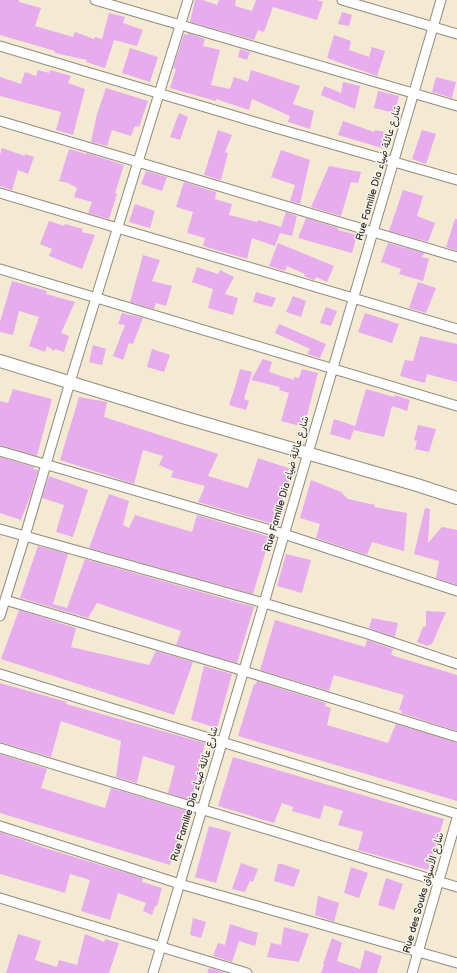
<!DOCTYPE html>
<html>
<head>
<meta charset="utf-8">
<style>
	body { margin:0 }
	canvas { display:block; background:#f4e9d2 }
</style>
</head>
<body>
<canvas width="457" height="973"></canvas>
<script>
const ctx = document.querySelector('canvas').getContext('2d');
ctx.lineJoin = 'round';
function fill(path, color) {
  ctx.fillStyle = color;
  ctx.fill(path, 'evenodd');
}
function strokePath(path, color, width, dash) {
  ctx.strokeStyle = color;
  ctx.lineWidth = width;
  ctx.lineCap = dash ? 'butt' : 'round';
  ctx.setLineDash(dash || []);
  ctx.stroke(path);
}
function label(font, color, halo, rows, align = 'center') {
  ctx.font = font + ' "Balsamiq Sans","Playpen Sans Arabic",sans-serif';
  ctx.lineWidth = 3;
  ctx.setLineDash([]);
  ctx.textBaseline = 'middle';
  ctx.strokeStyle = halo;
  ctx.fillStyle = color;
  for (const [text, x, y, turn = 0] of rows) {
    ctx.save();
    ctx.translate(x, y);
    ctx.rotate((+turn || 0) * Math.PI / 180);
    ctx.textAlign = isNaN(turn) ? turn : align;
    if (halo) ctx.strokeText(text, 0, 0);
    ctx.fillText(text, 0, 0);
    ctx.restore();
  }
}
const building = new Path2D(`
	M0,0H19V2L41,8L35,26L73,37L75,32L94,39L95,37L102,39L109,13L125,17L123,23L143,30L137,46L114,40L105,68L86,62L87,60L55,53V51L0,35Z
	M195,0H203L217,5L219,0H236L235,6L252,11L256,0H317L323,2L317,20L273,7L264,32L258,30L254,40L190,22Z
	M342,12L352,15L349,26L338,24Z
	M188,33L205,39L203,46L220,50L211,85L230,89L234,77L248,82L251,70L300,86L293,104L314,111L310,129L288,122L290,116L252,99L249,110L216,99V101L191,94L170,88L176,69L173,68L184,34L188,35Z
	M334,35L351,41L349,50L369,57L372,47L385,51L377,76L327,58Z
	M130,48L158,57L150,82L122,73Z
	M240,49L250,52L247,60L238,57Z
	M38,70L49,73L50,70L71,76L68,83L85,89L73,135L56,130L61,112L0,96V77L21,84L25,72L36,76Z
	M436,77L456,82L452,98L432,92Z
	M343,82L360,86L355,109L321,95L324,86L341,93Z
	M106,88L148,101L139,127L135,126L131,136L112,130L107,146L91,142L97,114Z
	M378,91L399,96L395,113L374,108Z
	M179,113L188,117L180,140L170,137Z
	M343,121L374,132L375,130L386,132L382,148L338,135Z
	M218,130L232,135L225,152L228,153L221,180H220L204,175Z
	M422,130L436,134L426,164L412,159Z
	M2,148L25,156V154L34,157L28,174L18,170L12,190L0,186V155Z
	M69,149L86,154L87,153L124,165L115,193L117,194L109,219L88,213L92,202L74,197L77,188L68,183L59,181Z
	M281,150L310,160L300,204L290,201L295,185L271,177Z
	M329,166L361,172L358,183L351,182L341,216L311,207Z
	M146,171L167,177L162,191L141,184Z
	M184,182L216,192L215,199L232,204L229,215L257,222L258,220L281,227L286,212L297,216L292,236L280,233L275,246L252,238L247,259L203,246L205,238L187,233L193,212L176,207Z
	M403,190L423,196L417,216L435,223L428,242L389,231Z
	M135,204L155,211L150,228L129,222Z
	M306,218L338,228V230L357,235L352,253L298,238Z
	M455,219H457V251L446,247Z
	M49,221L64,226L65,224L83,229L82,232L95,235L82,269L49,256L52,249L40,244Z
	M278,243L334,266L327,282L316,277L314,280L311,279L304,276L305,274L287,266L285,271L269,266Z
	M388,243L424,253L422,257L429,259L423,281L399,274L401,269L381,262Z
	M143,255L160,260L152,281L172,286L166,306L156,303L154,309L130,302Z
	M197,267L218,274L220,270L234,277L225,294L238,298L233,315L208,308L213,289L192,282Z
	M12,281L47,291L46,294L75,302L61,333L69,336L64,352L55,349L54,351L47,346L45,352L29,346L39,317L19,311L13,335L0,332V322Z
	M418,282L436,288L426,313L409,308Z
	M256,292L276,298L272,307L253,302Z
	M293,296L306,301L301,317L286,312Z
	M326,307L337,311L331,326L320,323Z
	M122,313L143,318L133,344L129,343L123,360L113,356L125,325L118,324Z
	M365,313L399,324L392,343L358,332Z
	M279,324L326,344L320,358L307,354L310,349L275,333Z
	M420,336L457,344V382L427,374L425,383L400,376L405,360L413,361Z
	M93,345L106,349L102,365L89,362Z
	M152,349L170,355L164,372L147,367Z
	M263,359L272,362L269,372L294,380V377L299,378L302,369L318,373L304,427L281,421L289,393L279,390L280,387L251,380Z
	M240,369L252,372L244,399L249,401L246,410L229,405L235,387Z
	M13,389L52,399L37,456L0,445V401L8,403Z
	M366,389L394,397L395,395L410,400L407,411L392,406L384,437L354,430Z
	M79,397L107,402L104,417L218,454L208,476L248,488L258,458L294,470L273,524L198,502L205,486L171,477L173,471L159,465L163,456L143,450L134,484L60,460Z
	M334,419L355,426L350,440L330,434Z
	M418,425L436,429L429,452L415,449L417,441L414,440Z
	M0,457L34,467L33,469L38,470L31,494L21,520L0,513Z
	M49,476L88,490L73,537L56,532L64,505L42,498Z
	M311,480L341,492L348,499L375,505L374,507L407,513L404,551L372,542L367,555L316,538L320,524L300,518Z
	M109,494L129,501L123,525L129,528L135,515L192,532L197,515L270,537L253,594L89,548Z
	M425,508L430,509L428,543L442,527L457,530V585L436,578L439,561L414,554Z
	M38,546L68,554L53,604L67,608L85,559L254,607L237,663L176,645L181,631L97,603L88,618L20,598Z
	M286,554L311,560L302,593L277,586Z
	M19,610L76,628L71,647L149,665L156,651L193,662L174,715L1,659Z
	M426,611L446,612L432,644L427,646L417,642L423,627L426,626Z
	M372,618L398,623L395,637L369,628Z
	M275,620L365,647L367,640L393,649L391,655L457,675V731L401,713L402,711L399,710L404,695L334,675L329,691L260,670Z
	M204,666L232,674L217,728L191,720Z
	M257,681L326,703L325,706L331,708L327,725L388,743L396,724L457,743V801L238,736L254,684H256Z
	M0,683L67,702L66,704L205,743L192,799L190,800L168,793L175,766L143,756L137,783L116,777L121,741L61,721L51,757L0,742Z
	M0,754L47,769L41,788L105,808L111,788L187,811L170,865L0,813Z
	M233,757L444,819L428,870L358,850L363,832L338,825L343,811L324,805L320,819L292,811L293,807L282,803L274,823L218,806Z
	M209,826L231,832L216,883L195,877Z
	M0,832L45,848L143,878L142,882L162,888L157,906H155L152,915L143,911L146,903L118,893L110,920L81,911L90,880L70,874L65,893L0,874Z
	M241,863L258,869L253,882L250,881L245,892L232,889Z
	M278,864H282L300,870L294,887L274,881Z
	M351,867L368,873L359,898L344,893Z
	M386,878L403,884L394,910L378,905Z
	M318,896L339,903L334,922L315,915Z
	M193,918L206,922L201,938L190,935Z
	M230,924L258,933L255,946L239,941L232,962L213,956L218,943L225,945Z
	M284,927L309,934L299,962L267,957L271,943L281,945Z
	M18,934L41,941L35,960L57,967L59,960L77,965L85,934L104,942L105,939L119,943L109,973H6Z
	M332,938L342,943L337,961L360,969L365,950L382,956L377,973H321L324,965L323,964Z
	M209,968L226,973H207Z`);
const minor = new Path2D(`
	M95,0L457,106
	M342,0L457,34
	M0,46L272,127L457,180
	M0,121L457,257
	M0,193L457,329
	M0,269L457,406
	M0,451L284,534L457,591
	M0,529L264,603L368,634L457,664
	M5,600L244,671L457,737
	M0,616L25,536L70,382L188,0
	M0,674L457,814
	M0,748L457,887
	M0,826L180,884L457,963
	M0,898L247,973
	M153,973L264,603L441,0
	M412,973L457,818`);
const tertiary = new Path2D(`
	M0,361L186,418L417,485L457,498`);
const streetNames = [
	["Rue Famille Dia شارع عائلة ضياء",379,173,-74],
	["Rue Famille Dia شارع عائلة ضياء",287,484,-74],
	["Rue Famille Dia شارع عائلة ضياء",195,794,-73],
	["Rue des Souks شارع الأسواق",424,893,-74]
];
fill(building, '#e7aced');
strokePath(minor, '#908a7e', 11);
strokePath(tertiary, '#908a7e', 14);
strokePath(minor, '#fff', 9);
strokePath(tertiary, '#fff', 12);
label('10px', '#2b2b2b', '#fbf7ec', streetNames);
</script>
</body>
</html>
